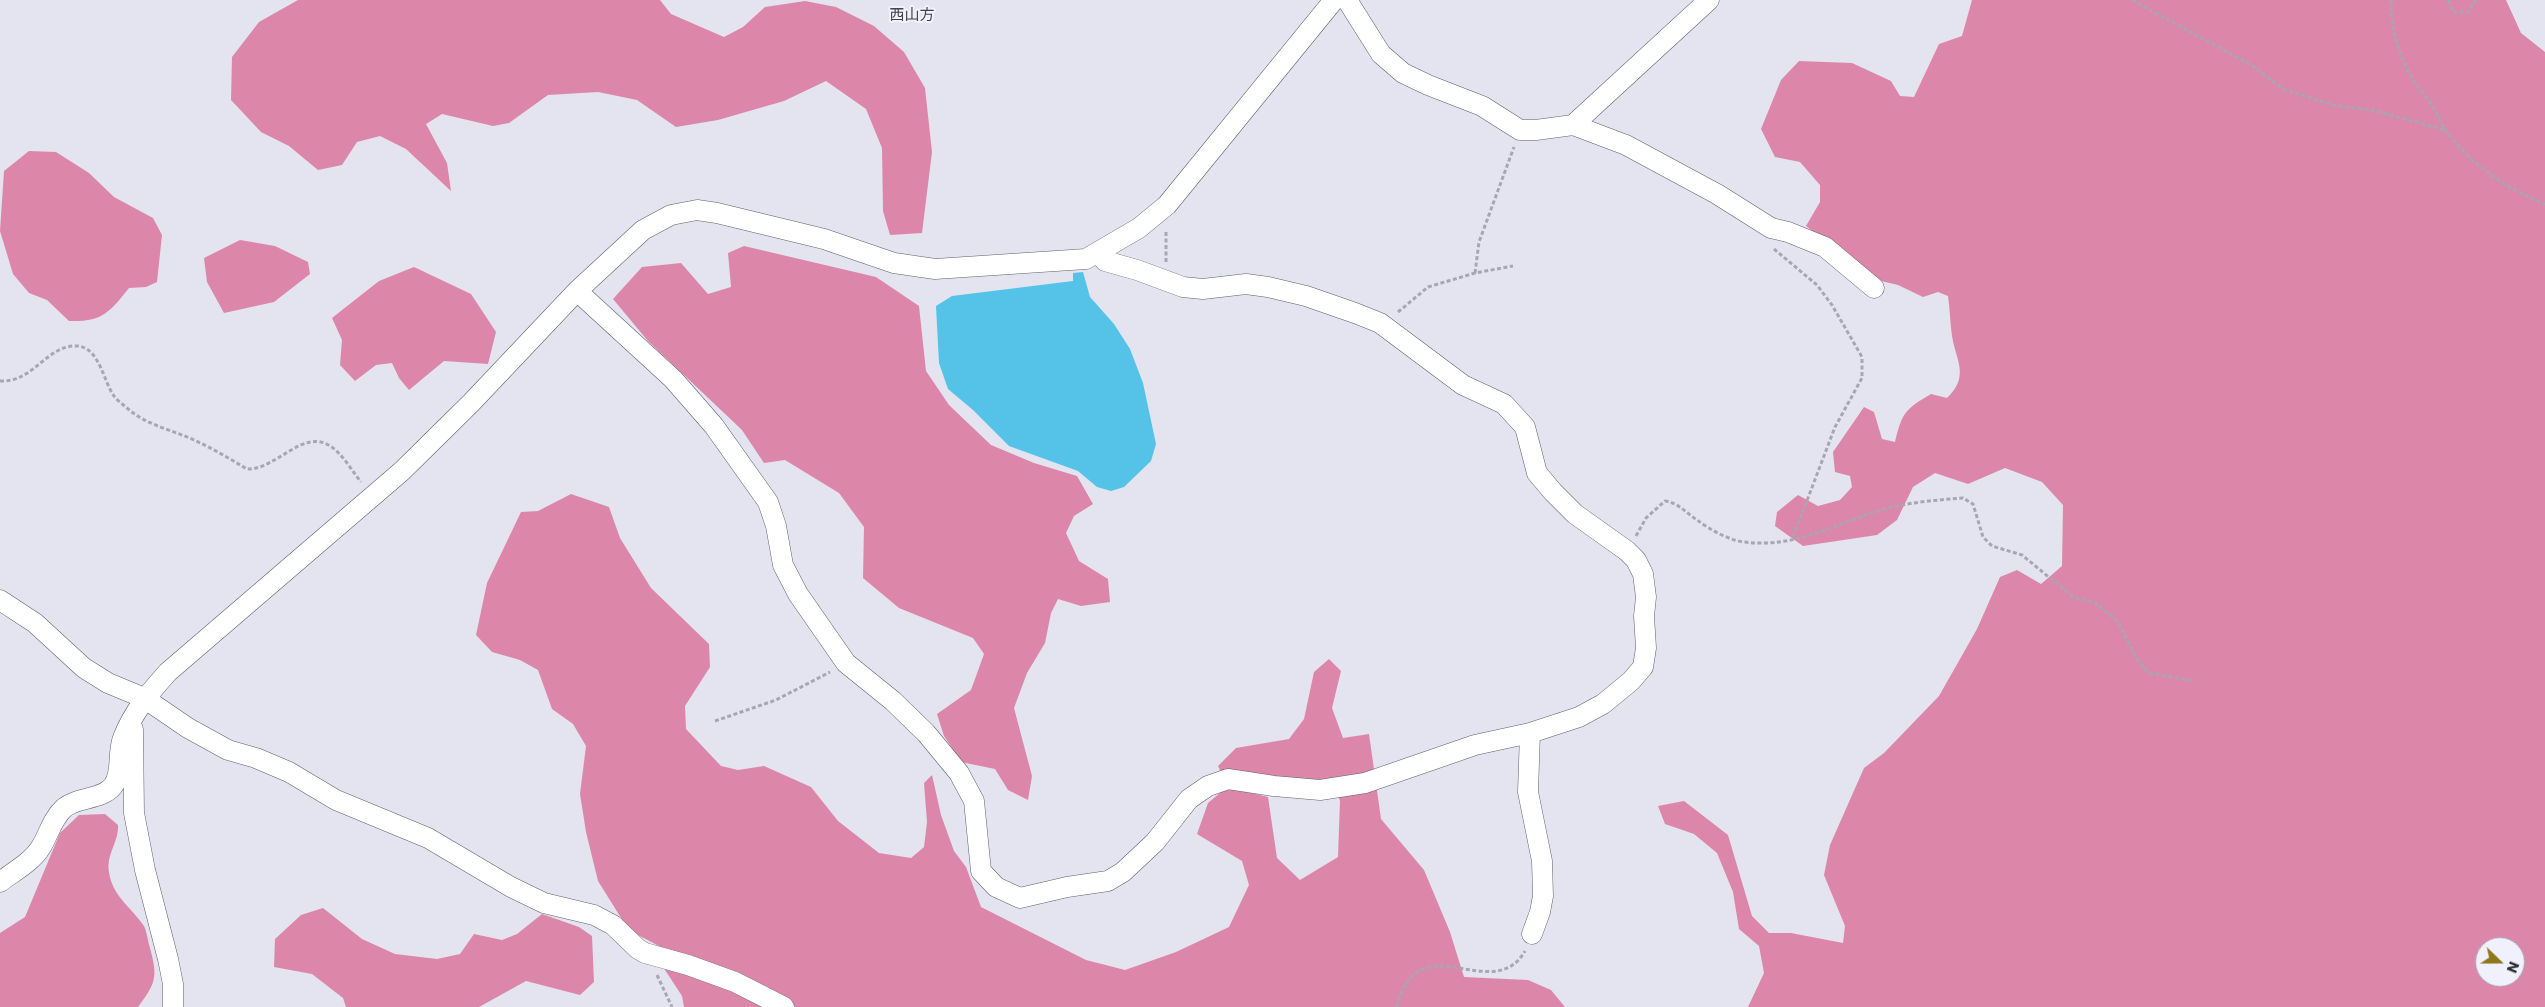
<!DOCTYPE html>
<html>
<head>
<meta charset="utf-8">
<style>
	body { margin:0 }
	#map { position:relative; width:2545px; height:1007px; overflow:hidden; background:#e4e3f0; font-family:Poppins,sans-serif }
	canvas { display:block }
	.north { position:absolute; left:2475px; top:937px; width:50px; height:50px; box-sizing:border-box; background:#f1f1fe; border:1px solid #a2a2ac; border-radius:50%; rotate:112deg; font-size:14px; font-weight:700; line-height:20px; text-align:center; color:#2c2c31 }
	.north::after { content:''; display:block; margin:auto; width:18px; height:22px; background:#90771c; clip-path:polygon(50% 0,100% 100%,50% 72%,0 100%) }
</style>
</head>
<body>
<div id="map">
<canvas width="2545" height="1007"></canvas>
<div class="north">N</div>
</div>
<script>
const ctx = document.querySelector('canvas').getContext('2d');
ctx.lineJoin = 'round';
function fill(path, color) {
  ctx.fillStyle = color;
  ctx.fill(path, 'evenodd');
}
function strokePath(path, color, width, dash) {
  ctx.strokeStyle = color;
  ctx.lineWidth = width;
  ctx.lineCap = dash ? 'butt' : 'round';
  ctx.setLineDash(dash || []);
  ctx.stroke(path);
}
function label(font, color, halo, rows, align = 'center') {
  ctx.font = font + ' Poppins,"Noto Sans JP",sans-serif';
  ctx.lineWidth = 4;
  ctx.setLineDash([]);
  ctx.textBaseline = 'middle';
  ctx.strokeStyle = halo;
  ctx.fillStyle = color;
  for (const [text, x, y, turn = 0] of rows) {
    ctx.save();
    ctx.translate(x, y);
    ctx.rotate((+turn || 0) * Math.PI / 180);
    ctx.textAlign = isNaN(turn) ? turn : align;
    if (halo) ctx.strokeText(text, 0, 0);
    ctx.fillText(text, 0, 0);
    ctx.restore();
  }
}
const forest = new Path2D(`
	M298,0H660L671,14L724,37L743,27L765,7L805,1L836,7L874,26L904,52L925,88L932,152L922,233L890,235L883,211L882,148L866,109L826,81L784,101L718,120L676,127L637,100L598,92L548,95L509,123L493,126L442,114L426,124L447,163L451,191L406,149L380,136L357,142L342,165L318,170L289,146L261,132L231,100L232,57L259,22Z
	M1972,0H2506L2521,33L2545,52V1007H1748L1764,973L1759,946L1739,929L1733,892L1717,853L1694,834L1665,824L1658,806L1684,801L1728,835L1752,916L1769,933H1791L1843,943L1845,926L1824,875L1830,845L1864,768L1884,753L1939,696L1977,629L2000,577L2017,570L2041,584L2062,566L2063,505L2042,482L2005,468L1968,484L1935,473L1913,487L1897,520L1877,535L1803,546L1775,526L1777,512L1798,495L1818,506L1840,500L1852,487L1850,476L1835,472L1833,452L1864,407L1874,412L1882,439L1895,442C1902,413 1905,409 1931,394L1947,398C1970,376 1956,361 1952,336C1950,323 1950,309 1948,296L1938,292L1923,297L1898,285L1877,280L1806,226L1820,202V185L1800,162L1775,157L1761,129L1781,80L1799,61L1852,63L1891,81L1900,96L1914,97L1939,44L1962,36ZM2485,947H2515V977H2485Z
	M29,151L56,152L89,173L114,197L153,218L162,235L157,282L146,287L129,288C109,313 102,322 69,321L47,300L29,293L13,274L0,231L4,171Z
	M240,240L275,246L308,262L310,274L274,302L224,313L207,282L204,258Z
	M744,246L876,277L919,306L926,371L949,405L991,445L1034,463L1077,476L1093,504L1074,516L1066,533L1079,561L1108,579L1110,602L1081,606L1058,599L1051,613L1045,643L1027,673L1014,708L1032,776L1028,800L1008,790L995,769L961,762L944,736L937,714L971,690L984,654L973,638L899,608L863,578L864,527L839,493L785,460L764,463L742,430L648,341L613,299L642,267L681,263L708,294L731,287L728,253Z
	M414,267L471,294L496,332L488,364L444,361L409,390L399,378L392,363L376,365L355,381L340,365L342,340L332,318L379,281Z
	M571,494L609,507L620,538L651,588L709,644L710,667L685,706L686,729L721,766L738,770L764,766L811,787L838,821L879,853L911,858L924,847L927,822L924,783L932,775L941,815L954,851L966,867L981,907L1086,960L1125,970L1176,952L1229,927L1249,885L1242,861L1197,834L1208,803L1227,787L1268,797L1277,858L1300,880L1338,857L1340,801L1332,780L1304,782L1222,774L1218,766L1236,748L1289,739L1304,719L1314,672L1329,659L1341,671L1332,708L1343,738L1369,734L1381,819L1424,870L1450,932L1464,977L1528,980L1551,990L1565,1007H684L682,996L665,970L659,946L638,935L623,921L598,881L586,832L580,794L586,746L573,724L552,709L538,670L520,660L492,652L476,635L487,583L521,512L538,511Z
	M105,814L118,825C119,842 106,854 109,872C112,896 132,908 144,926C147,932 148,942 150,948C158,977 156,983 138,1007H0V933L25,917L60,833L79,815Z
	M323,908L362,939L395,954L437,959L460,954L474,934L502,940L517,934L542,914L579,927L592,936L594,982L580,995L526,981L479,1007H346L343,998L312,974L274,967L275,939L301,915Z`);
const water = new Path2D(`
	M1083,272L1090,297L1114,324L1130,349L1143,383L1156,444L1151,461L1124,487L1111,491L1097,487L1078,471L1009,446L973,410L948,389L939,363L936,306L952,296L1073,281V273Z`);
const path = new Path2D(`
	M2132,0L2253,66L2283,89L2336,106L2372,110L2445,130
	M2391,0C2391,26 2398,54 2411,76C2416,86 2425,94 2431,104C2437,112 2440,122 2446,131C2470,164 2507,189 2545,204
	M2448,0L2453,12H2468L2476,0
	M1774,249L1817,285L1832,305L1862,357V378L1835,427L1792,540
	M1166,262V230
	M1475,273L1479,242L1514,147
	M1398,312L1428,287L1475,273L1513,266
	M0,381C32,383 46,347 74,346C99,344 103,381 114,396C117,400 122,404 126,407C145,425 170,429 194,440C212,448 230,459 247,469C276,470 303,428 330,446C342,453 352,471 361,482
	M1636,536L1646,518L1665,501C1679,503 1686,513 1697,520C1709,529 1730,541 1745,542C1797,549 1840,521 1888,508C1912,502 1938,500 1963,498L1973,504L1983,537L1992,546L2022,555L2073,597L2095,603L2118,621L2136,658L2149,673L2194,681
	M715,721L776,700L830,672
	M657,975L672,1007
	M1397,1007C1418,921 1493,1007 1525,951`);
const minor = new Path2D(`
	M1347,0L1381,54L1403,73L1428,85L1482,106L1520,130H1536L1573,125L1626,145L1717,194L1771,228L1788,232L1825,247L1874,288
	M1573,125L1709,0
	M577,291L673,379L714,426L768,502L776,526L783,565L798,594L846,663L893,701L926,733L959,773L974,801L981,871L996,887L1020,898L1067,887L1108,881L1123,872L1155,842L1189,799L1208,786L1228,779L1274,786L1320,790L1365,783L1475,745L1530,733L1579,717L1603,704L1631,681L1643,667L1646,648L1644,616L1646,597L1643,574L1636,560L1627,551L1575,514L1553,492L1537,473L1525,427L1504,404L1463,385L1380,323L1355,313L1306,296L1268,287L1246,284L1203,289L1183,287L1137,270L1105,261L1099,254
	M0,600L35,623L84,668L108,683L144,698L188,728L228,750L256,758L289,772L336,800L428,838L511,887L544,903L594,915L613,925L638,949L645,953L688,965L735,982L784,1007
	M133,729L134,813L145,870L168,959L173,984V1007
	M1530,733L1528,792L1542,861L1543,896L1540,912L1532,934
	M0,882C13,872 32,862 41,847C49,834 52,819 64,808C77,797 102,800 113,786C123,773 117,753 123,738C133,712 150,692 168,672L402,471L471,403L577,291L643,230L671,215L697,210L717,213L824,239L894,263L935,269L1086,259L1139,228L1167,205L1334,0`);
const neighbourhoodNames = [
	["西山方",912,16]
];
fill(forest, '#dc87aa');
fill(water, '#54c3e7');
strokePath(minor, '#5f5f69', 21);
strokePath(path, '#a7a6b1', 3, [4, 2.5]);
strokePath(minor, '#fff', 20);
label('15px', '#43424c', '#f1f1fe', neighbourhoodNames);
</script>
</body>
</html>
